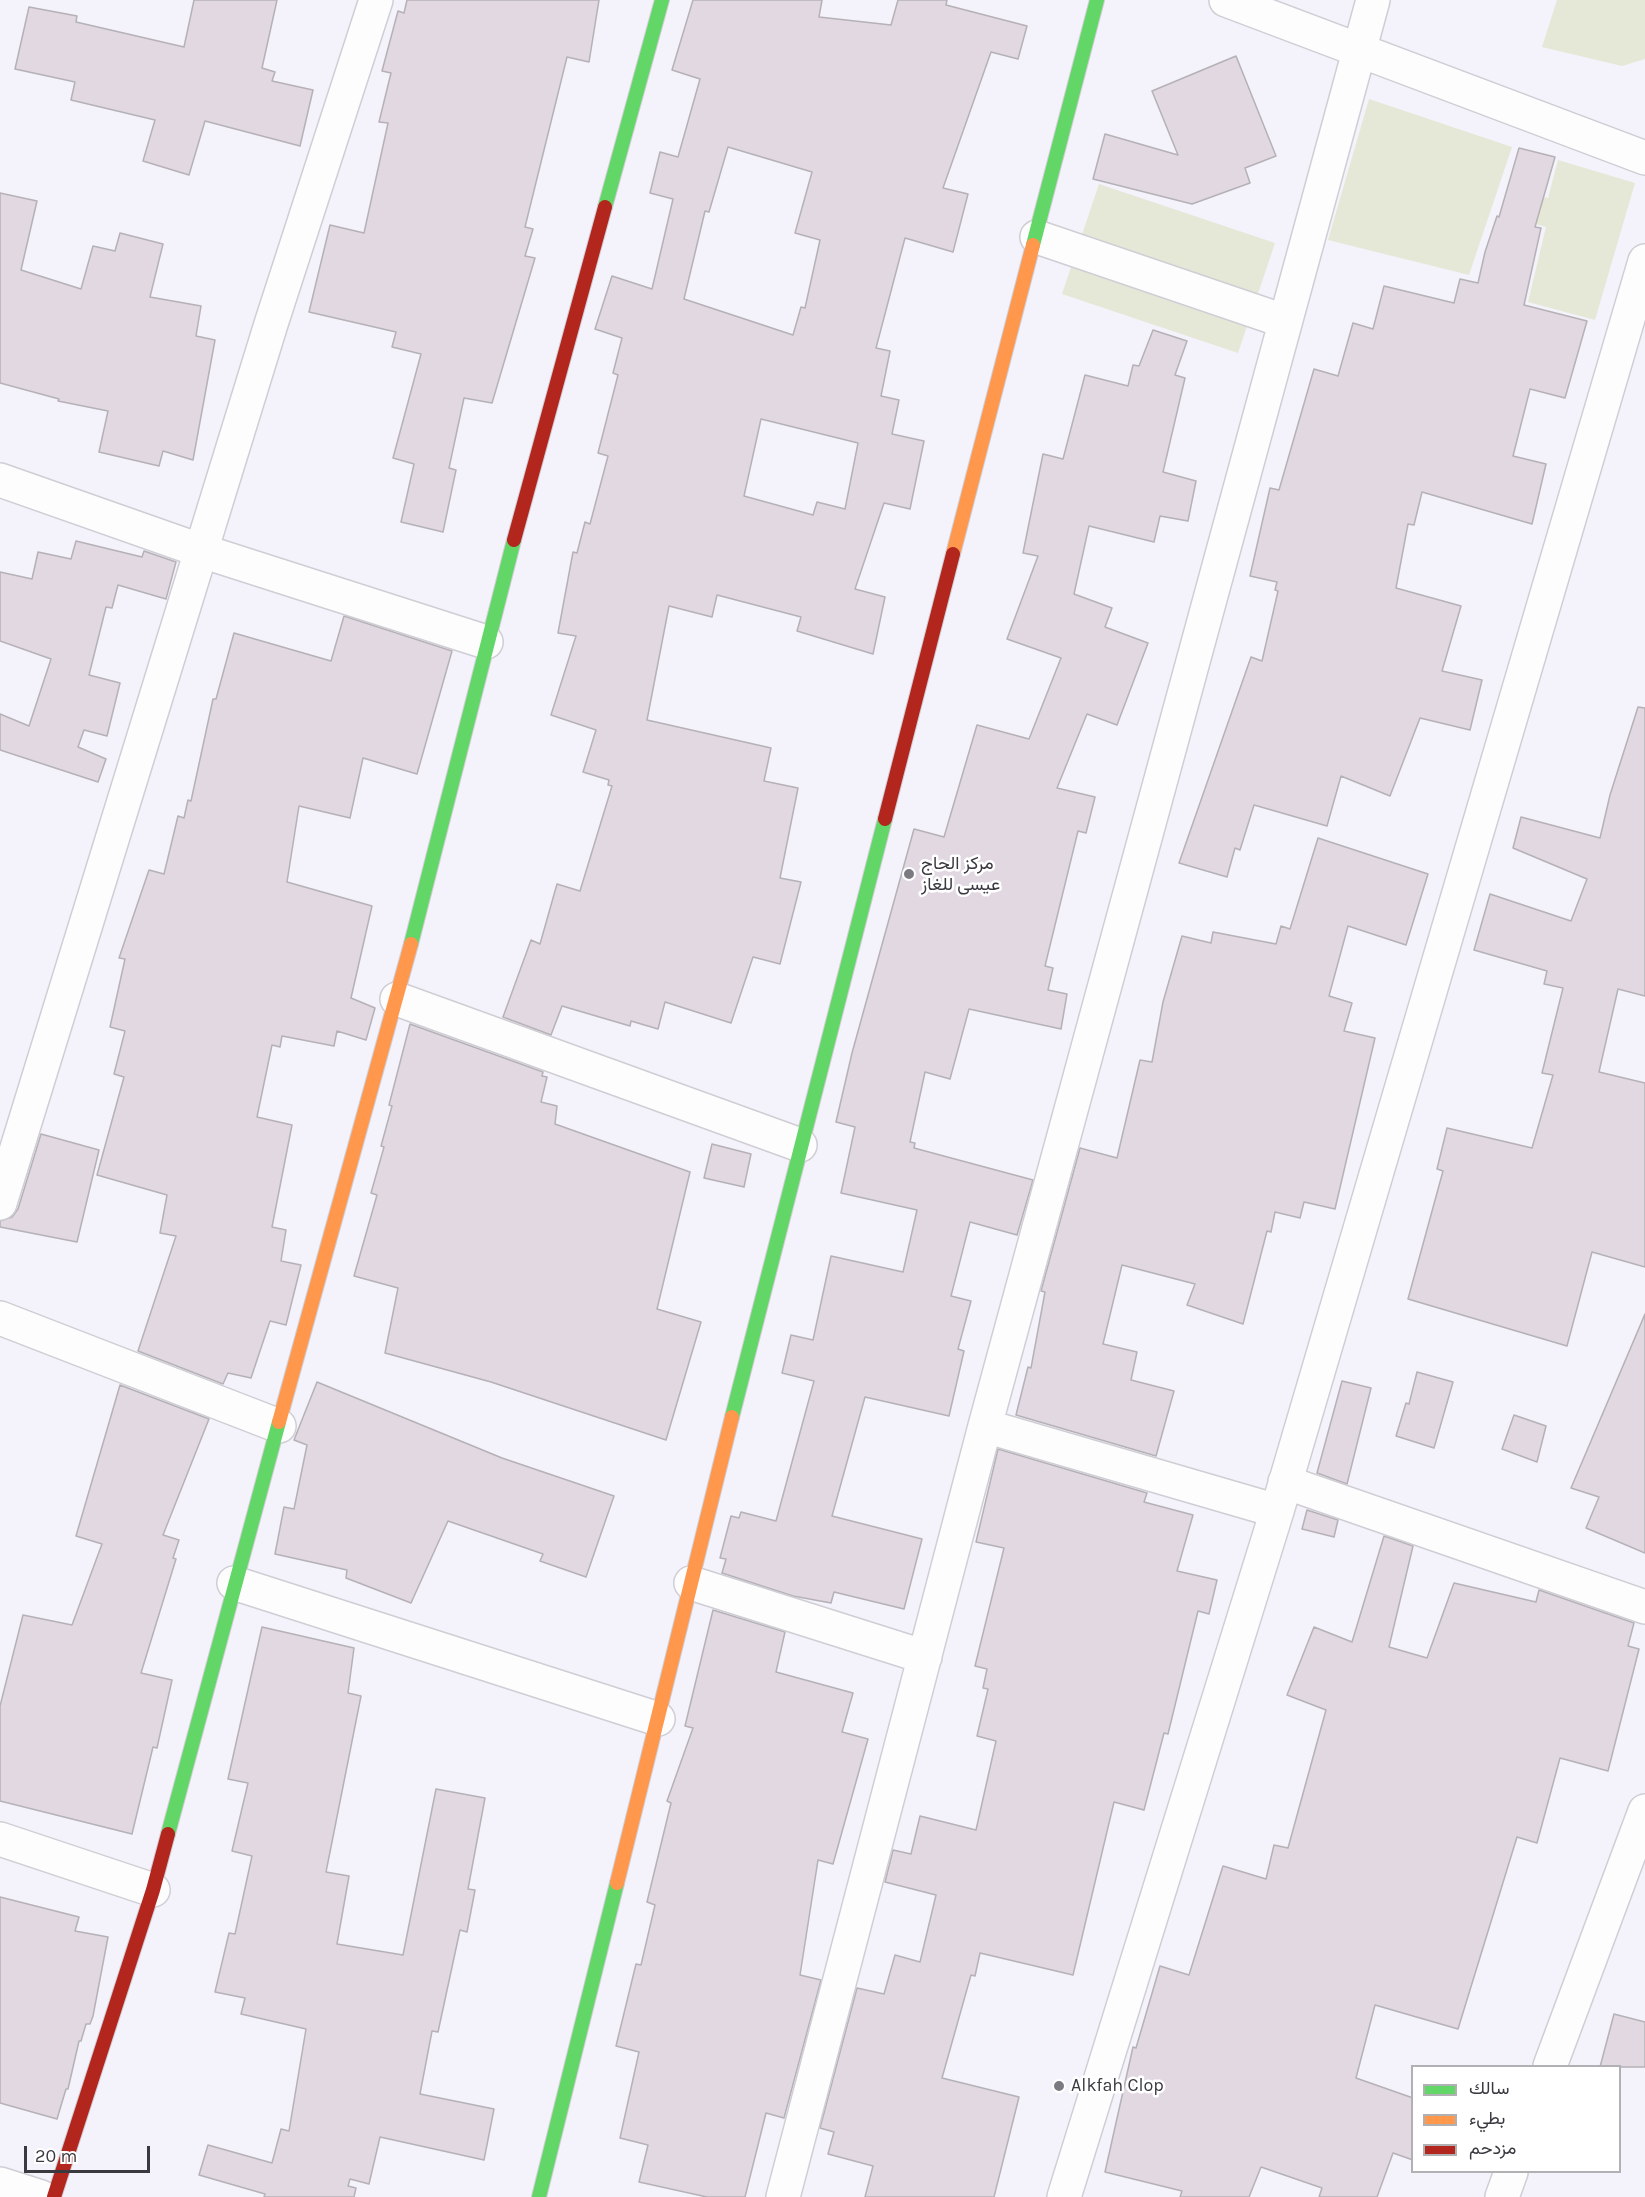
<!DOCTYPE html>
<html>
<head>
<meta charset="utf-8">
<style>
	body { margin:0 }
	#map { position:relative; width:1645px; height:2197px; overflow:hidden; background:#f4f2fa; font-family:Karla,Vazirmatn,sans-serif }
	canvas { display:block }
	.legend { position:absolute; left:1411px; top:2065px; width:210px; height:108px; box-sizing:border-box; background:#fff; border:2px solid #b1b0b3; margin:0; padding:8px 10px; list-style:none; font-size:18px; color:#3b3940 }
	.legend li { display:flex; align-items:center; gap:12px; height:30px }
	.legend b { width:30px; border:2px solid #b1b0b3 }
	.scale { position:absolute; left:24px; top:2146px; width:126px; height:27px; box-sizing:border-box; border:3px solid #3b3940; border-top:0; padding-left:8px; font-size:18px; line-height:21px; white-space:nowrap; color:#3b3940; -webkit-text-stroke:4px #fff; paint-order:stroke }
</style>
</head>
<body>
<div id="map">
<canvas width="1645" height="2197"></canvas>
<ul class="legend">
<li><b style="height:8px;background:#63d668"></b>سالك</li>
<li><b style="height:8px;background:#ff974d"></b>بطيء</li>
<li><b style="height:8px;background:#b3261e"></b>مزدحم</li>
</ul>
<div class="scale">20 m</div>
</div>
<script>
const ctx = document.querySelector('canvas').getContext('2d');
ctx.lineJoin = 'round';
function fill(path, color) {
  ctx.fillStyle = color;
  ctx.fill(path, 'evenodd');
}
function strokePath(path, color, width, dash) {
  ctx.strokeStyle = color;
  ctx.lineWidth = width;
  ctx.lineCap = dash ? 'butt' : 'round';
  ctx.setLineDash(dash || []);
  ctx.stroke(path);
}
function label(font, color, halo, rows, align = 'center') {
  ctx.font = font + ' Karla,Vazirmatn,sans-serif';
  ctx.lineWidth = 5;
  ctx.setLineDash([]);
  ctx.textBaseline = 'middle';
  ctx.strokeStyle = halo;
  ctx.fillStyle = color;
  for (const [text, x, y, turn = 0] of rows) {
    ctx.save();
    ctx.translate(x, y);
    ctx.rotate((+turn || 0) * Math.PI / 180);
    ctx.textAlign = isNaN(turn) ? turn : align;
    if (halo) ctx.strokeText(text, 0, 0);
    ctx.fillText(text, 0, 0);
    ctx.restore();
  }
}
const green = new Path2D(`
	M1557,0H1645V59L1622,66L1542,47Z
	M1369,99L1512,147L1469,275L1328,240Z
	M1558,160L1635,183L1595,320L1528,302L1546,227L1532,223L1539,196L1548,198Z
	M1099,184L1275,243L1238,353L1062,294Z`);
const building = new Path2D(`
	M194,0H277L262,68L275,72L272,81L313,90L300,146L205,121L189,175L143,161L155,120L71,100L75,82L15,69L29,7L77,16L76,22L184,47Z
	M407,0H599L589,62L567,57L525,227L533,229L525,256L535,258L492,403L464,398L449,468L456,470L443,532L401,522L414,464L393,458L421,354L392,347L396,332L309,312L330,225L364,233L388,123L379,122L391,73L382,71L398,11L404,13Z
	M693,0H822L819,17L891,25L898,0H947L946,5L1027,26L1018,59L991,52L943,188L968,194L953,252L905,238L876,348L890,351L881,396L899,400L892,434L924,441L910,509L884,503L855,589L885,597L873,654L797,631L801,617L717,595L712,617L669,606L647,720L771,748L764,781L798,788L780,878L801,882L780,964L753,957L731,1023L665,1002L658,1029L631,1021L630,1026L562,1006L551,1035L503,1017L531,940L540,944L557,884L580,891L612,786L608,785L609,780L583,772L596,730L551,715L576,636L558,633L573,552L577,553L585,522L590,524L608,456L598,453L618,375L613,373L622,338L595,329L612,276L652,289L673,199L650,193L660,152L678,157L700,79L672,70ZM728,147L812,172L795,233L820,240L805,308L801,307L793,335L684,299L705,211L709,212ZM761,419L858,443L845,509L817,502L813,515L744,496Z
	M1236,56L1276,156L1245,168L1250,183L1192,204L1093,179L1105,134L1178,155L1152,91Z
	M1519,148L1555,157L1535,227L1541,228L1524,305L1587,321L1565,398L1530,389L1513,456L1546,464L1532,524L1422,492L1414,525L1408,524L1396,588L1461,606L1442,671L1482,680L1470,730L1420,718L1390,796L1341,776L1327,826L1254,805L1240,850L1235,848L1227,877L1179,863L1251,657L1262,661L1278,591L1275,590L1277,582L1250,576L1270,488L1279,490L1314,369L1338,376L1353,323L1373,329L1384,286L1454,303L1460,279L1478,283L1485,252L1497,216L1499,217Z
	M0,193L37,201L21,270L81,289L93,246L115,251L120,233L163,244L150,297L201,306L196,336L215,340L193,460L163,451L159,466L99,452L108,411L58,401L59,399L0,383Z
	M1153,330L1187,341L1175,375L1185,378L1163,472L1196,481L1188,521L1160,516L1154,542L1089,526L1074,594L1112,608L1105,627L1148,643L1117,725L1087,714L1057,788L1095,797L1086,833L1078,831L1045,966L1053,968L1048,990L1067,994L1061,1029L969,1009L950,1079L925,1072L910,1142L915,1143L914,1148L1033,1180L1017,1235L970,1222L951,1296L971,1301L958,1349L964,1351L949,1416L865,1397L832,1516L922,1539L904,1609L834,1592L831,1603L793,1596L722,1573L726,1559L720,1558L731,1516L739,1518L741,1512L776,1521L814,1381L782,1373L791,1335L813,1340L831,1256L903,1272L917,1210L841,1193L855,1127L836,1122L852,1053L914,829L944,837L977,725L1029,739L1061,658L1007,639L1038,556L1023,553L1043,454L1063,459L1085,375L1128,386L1133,365L1139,366Z
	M76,541L142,557L144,551L176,562L166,599L118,585L112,608L106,607L89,675L120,683L107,736L84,730L78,747L106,759L98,782L0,750V714L29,726L51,659L0,641V572L32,579L38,552L71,559Z
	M344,616L452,651L417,774L363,758L350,818L299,806L287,882L372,906L351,998L375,1008L366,1040L337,1031L334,1046L282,1036L280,1047L272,1045L257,1117L292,1125L272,1227L286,1230L281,1261L301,1265L286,1325L270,1321L251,1378L228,1373L223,1384L138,1351L176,1236L160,1233L167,1195L97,1175L124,1077L114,1074L125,1031L110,1027L125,959L119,958L149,870L164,874L178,816L184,818L188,800L191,801L213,699H216L234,633L331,661Z
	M1638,707L1645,708V996L1618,989L1599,1072L1645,1083V1267L1592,1252L1567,1346L1408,1299L1443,1171L1437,1169L1447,1128L1532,1148L1553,1075L1542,1073L1563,988L1544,984L1547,971L1474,950L1490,894L1571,921L1587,879L1513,848L1521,817L1600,838L1610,795Z
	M1318,838L1428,874L1406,945L1348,926L1329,996L1352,1003L1344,1031L1375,1038L1335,1209L1304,1202L1300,1218L1275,1212L1271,1232L1267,1231L1243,1324L1187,1305L1195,1284L1122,1265L1103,1344L1137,1352L1131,1380L1174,1391L1156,1456L1016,1415L1028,1367L1031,1368L1045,1292L1041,1291L1080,1148L1117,1158L1140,1060L1152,1062L1163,1002L1182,936L1211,943L1213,932L1276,944L1281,926L1290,929Z
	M410,1024L543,1072L542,1076L547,1077L541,1102L557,1106L555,1124L690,1172L657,1309L701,1322L666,1440L491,1382L385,1353L398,1288L354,1276L377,1195L371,1193L384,1147L381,1146L392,1106L389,1105Z
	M41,1134L99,1150L77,1242L0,1227V1221L12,1217L18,1209Z
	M712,1144L751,1154L744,1187L704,1178Z
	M1645,1314V1553L1586,1528L1599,1497L1571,1488Z
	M1417,1372L1453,1382L1434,1448L1396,1436L1406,1403L1409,1404Z
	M1342,1381L1371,1388L1347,1484L1317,1473Z
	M317,1382L502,1458L614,1496L586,1577L540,1561L543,1554L448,1521L411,1603L346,1578L347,1570L275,1554L284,1507L294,1509L307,1445L294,1440Z
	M120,1385L209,1419L163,1535L179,1540L173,1558L176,1559L141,1673L172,1680L157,1748L153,1747L132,1834L0,1801V1706L23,1615L72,1625L102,1544L76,1536Z
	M1514,1415L1546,1426L1537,1462L1502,1449Z
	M998,1449L1147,1493L1144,1502L1193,1515L1177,1571L1217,1580L1209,1614L1198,1611L1168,1734L1164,1733L1144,1810L1114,1802L1073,1975L980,1953L975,1976L971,1975L942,2078L1019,2097L994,2197H865L873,2166L828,2154L834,2132L820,2128L857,1988L884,1994L895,1955L920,1962L936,1895L885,1882L893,1850L911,1854L920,1816L976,1830L996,1741L977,1736L988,1689L983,1688L987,1669L975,1666L1004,1548L976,1542Z
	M1307,1510L1338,1520L1334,1537L1302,1529Z
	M1384,1536L1413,1546L1389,1647L1427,1658L1454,1583L1536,1602L1539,1590L1634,1623L1628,1646L1639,1649L1608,1771L1560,1758L1537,1843L1517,1837L1458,2029L1375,2005L1356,2078L1413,2098V2160L1393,2153L1377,2197H1319L1322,2188L1261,2167L1249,2197H1180L1182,2191L1105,2172L1133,2047L1136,2048L1160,1966L1189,1975L1223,1866L1266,1879L1274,1845L1288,1848L1326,1710L1287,1695L1314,1627L1352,1642Z
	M713,1610L785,1632L776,1672L853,1693L842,1732L868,1739L833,1864L818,1860L800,1975L821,1980L784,2118L766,2113L745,2197H707L639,2182L648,2145L620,2138L639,2052L616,2046L636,1964L641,1965L655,1905L647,1902L671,1803L667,1801L693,1728L685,1726Z
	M262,1627L354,1648L348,1693L361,1696L326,1872L349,1876L337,1944L403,1955L436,1789L485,1798L468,1889L475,1890L467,1932L460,1930L438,2032L432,2031L420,2094L494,2109L484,2160L380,2137L369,2184L350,2179L348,2186L356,2188L354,2197H264L265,2194L199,2175L208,2145L272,2163L281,2129L289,2131L306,2029L241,2014L245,1998L215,1992L229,1933L235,1934L252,1856L232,1851L248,1783L228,1779Z
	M0,1897L79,1917L75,1931L108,1937L93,2016L90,2024H86L81,2041H79L68,2089H66L57,2119L0,2103Z
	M1614,2014L1645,2022V2067H1600Z`);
const street = new Path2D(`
	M1226,0L1645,158
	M1037,237L1284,321
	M0,480L202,551L486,642
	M397,999L800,1145
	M0,1203L271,324L376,0
	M0,1318L279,1426
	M985,1426L1277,1511
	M1285,1482L1645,1607
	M234,1583L658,1719
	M691,1583L925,1657
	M0,1839L153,1890
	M1550,2066L1645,1811
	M0,2184L41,2197
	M783,2197L985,1426L1373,0
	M1064,2197L1277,1511L1645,261
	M1502,2197L1511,2172`);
const fast = new Path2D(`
	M605,207L662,0
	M1033,245L1097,0
	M411,944L514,540
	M732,1417L885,819
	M168,1834L279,1422
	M539,2197L617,1883`);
const slow = new Path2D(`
	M953,554L1033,245
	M279,1422L411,944
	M617,1883L732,1417`);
const jam = new Path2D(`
	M514,540L605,207
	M885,819L953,554
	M54,2197L153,1890L168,1834`);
const markers = [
	[909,874,6,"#7c7a81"],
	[1059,2086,6,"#7c7a81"]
];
const poiNames = [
	["مركز الحاج",921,864],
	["عيسى للغاز",921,885],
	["Alkfah Clop",1071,2086]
];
fill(green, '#e6e8d7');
fill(building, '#e1d8e2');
strokePath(building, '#b5b1b6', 1.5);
strokePath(street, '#d0ced5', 36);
strokePath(fast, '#d0ced5', 16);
strokePath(slow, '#d0ced5', 16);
strokePath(jam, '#d0ced5', 16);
strokePath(street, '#fdfdfe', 33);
strokePath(fast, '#63d668', 14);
strokePath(slow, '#ff974d', 14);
strokePath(jam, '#b3261e', 14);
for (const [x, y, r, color] of markers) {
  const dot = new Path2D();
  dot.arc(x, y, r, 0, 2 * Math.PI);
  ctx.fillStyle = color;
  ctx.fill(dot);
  strokePath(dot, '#fff', 2);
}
label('18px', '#3b3940', '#fff', poiNames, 'left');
</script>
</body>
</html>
